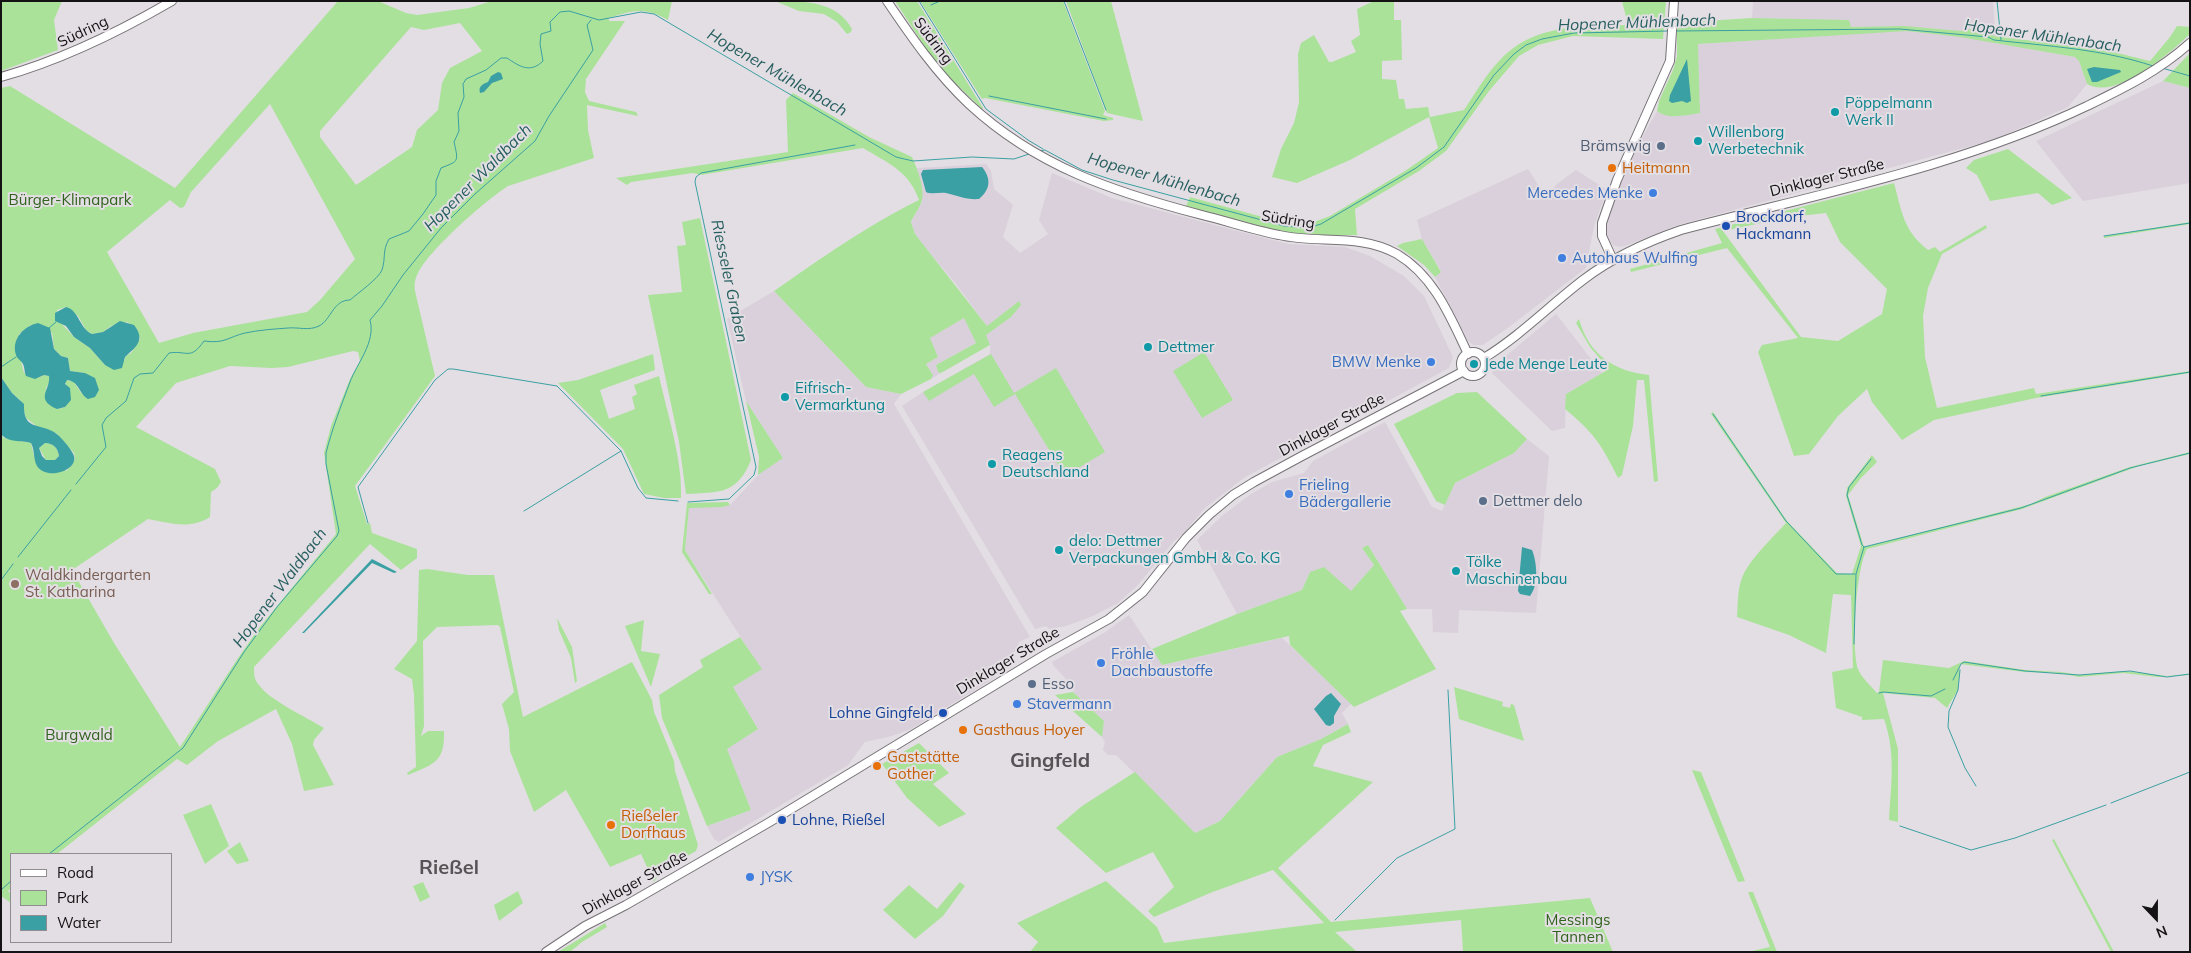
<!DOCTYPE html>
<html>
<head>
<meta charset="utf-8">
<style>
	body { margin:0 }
	#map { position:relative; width:2191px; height:953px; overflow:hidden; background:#e3dee3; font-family:Mulish,sans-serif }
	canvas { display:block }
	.frame { position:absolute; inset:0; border:2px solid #141214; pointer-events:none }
	.legend { position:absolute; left:10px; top:853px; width:162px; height:90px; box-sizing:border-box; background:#e3dee3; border:1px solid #908c90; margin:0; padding:6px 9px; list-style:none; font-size:15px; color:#141214 }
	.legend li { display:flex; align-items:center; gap:10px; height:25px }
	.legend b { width:25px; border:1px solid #908c90 }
	.north { position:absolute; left:2131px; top:893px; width:50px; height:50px; -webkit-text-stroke:4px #e3dee3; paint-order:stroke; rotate:158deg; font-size:14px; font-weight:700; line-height:20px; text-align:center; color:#141214 }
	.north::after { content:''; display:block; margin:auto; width:18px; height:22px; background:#141214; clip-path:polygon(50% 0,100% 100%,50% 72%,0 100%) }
</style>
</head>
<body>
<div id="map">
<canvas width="2191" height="953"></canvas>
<div class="frame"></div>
<ul class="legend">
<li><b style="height:6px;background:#fff"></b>Road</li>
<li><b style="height:14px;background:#abe29a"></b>Park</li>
<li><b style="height:14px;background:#3aa0a3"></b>Water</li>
</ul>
<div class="north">N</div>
</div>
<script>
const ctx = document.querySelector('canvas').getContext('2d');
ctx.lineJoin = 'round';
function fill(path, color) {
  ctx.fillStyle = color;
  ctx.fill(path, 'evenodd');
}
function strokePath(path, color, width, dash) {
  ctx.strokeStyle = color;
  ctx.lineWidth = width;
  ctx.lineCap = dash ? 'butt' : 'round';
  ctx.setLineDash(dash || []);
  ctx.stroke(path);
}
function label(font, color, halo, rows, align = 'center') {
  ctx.font = font + ' Mulish,sans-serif';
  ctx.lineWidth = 4;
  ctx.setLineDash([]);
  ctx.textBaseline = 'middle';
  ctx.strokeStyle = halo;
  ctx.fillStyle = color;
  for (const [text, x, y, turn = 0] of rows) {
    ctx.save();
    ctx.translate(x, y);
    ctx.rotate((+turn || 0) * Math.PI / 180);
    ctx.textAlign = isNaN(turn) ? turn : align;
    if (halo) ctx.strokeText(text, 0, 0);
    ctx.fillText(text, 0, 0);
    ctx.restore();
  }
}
const built = new Path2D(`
	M1753,1H1993L1996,43L2075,57L2079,61L2087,84L2068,107L1993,140L1678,225L1625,246L1619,247L1613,245L1606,235L1609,211L1633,154L1657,111L1661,114L1700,113L1697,44L1863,33L1851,27L1796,19L1752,18Z
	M2163,81L2190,88V183L2083,201L2036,141Z
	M986,164L991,171L994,189L1013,205L1003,237L1020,253L1048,234L1039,220L1052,173L1112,198L1184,217L1288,244L1345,247L1370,256L1404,276L1424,296L1453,357L1449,368L1373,409L1368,404L1328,425L1332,431L1245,477L1205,508L1184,533L1174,541L1138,585L1118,603L1093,616L1066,626L1049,629L1046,626L1035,629L902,406L923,392L990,354V345L985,335L1011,317L1019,301L987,326L956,284L923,245L915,234L911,222L922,202V195L917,168Z
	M1528,169L1546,197L1557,184L1576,170L1607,190L1594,226L1586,268L1509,327L1483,345H1473L1468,341L1435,277L1441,271L1422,239L1417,220Z
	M774,291L866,387L901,394L894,404L1030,637L1019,642L1011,660L994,678L911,729L892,736L865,742L848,765L719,842L714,839L707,826L751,810L726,749L758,729L733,687L761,669L685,550L689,507H722L730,505L763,470L783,458L746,401L727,319Z
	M1556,314L1602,373L1566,394L1565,428L1552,431L1492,373L1494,366Z
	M964,318L976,343L936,365L938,372L941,373L931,379L932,375L926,364L938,357L929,338Z
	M1385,422L1432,507L1442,511L1455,483L1514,453L1527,439L1549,456L1536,613L1459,610L1458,633L1433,632L1432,609H1407L1368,545L1362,548L1374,565L1351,591L1310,572L1302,590L1237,614L1197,540L1223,515L1251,494L1272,482L1304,473L1313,461Z
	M1129,615L1162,665L1282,638L1330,683L1351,704L1342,713L1348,724L1321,739L1277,757L1220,821L1195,833L1116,755H1108L1103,750L1105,742L1102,737L1104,721L1073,692L1075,689L1053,665L1052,662L1104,633Z`);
const green = new Path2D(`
	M1,1H62L54,20L58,50L1,71Z
	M338,1H378L406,13L417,15L469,8L492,1H672L668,20C643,7 635,10 609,18V21H625L586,79L585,92L589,101L636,112L638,116L587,105L588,130L594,158L508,186C485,201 430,249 418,273C415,279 414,284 415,291L435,376L355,486L367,524L370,523L372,533L417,549V558L401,570L370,544L254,667C254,674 254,680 259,685C269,700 308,718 324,728L314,740L313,745L334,785L304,791L292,744L276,709L218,741L187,765L177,759L57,854H11V889L8,891L11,894V903L1,896V434L4,438L31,443L35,460L66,471L72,465L75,459L74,453L56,433L39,428L26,418L21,401L12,393L1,377V88L10,86L175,188ZM460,23L482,51L450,68L442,83L438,110L417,130L412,147L356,185L320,137V131L411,27L424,30ZM270,104L355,259L320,300L307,312L193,333L159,343L107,252L170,200L180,208L184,207L191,192ZM66,307L78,316L86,330L92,334L103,332L111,326L127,322L137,329L140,339L132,352L125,357V360L105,365L90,348L74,337L61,323L57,310ZM31,325L52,333L54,349L61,356L68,358L70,371L85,373L82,394L73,381L66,380L65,407C59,410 54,408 49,404L46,388L50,382L49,376L44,375L38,378L24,373L21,361L19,334ZM353,351L358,352L360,361L350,379L331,426L324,453L336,534L259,628L238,658L180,747L114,643L72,570L148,519C170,523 190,530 210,517L211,492L217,488L221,482L215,469L136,427L176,383L230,366L272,368L288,367Z
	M775,1C804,1 837,1 852,29L851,32L847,34L837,22L824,14L799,11Z
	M895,1H917L983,108L982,109L948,76L925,47Z
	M920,1H1063L1105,111L1103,115L1113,118V120L1104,121L985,98L982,99Z
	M1066,1H1111L1143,121L1107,113Z
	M1374,1H1394V20H1401L1402,60L1382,61V79L1396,80L1399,99H1404L1406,109L1428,107L1430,117L1464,110C1478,89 1492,64 1512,49C1545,24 1589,26 1628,25L1622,1H1666L1663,39L1573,36L1538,45L1519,56L1489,91L1446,151L1419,171L1355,209L1357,235H1307L1283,232L1186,206L1190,197L1288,224L1306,225L1330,216L1405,171L1438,148L1429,117L1350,160L1297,183L1272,177L1281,149L1294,123L1299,102L1298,54L1301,43L1314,35L1329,62H1332L1356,52L1351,41L1360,35L1357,9Z
	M1752,18L1849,20L1851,27L1904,26L1961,31L1971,29L1990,31L1994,36L2105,50L2150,61L2170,37L2177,26L2190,27V34C2170,53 2116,101 2087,84L2079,61L2075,57L1960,37L1907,31L1698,44L1700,113C1688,115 1667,120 1657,111L1659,101L1673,70L1677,56V27L1690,22Z
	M2190,53V88L2163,81Z
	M793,93L869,137L912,157C917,168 925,188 922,200C920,208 914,215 911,222L915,234L987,326L1019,301L1021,305L1011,317L986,335L990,345L941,373L938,372L936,365L976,343L964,318L930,338L938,357L926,364L933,375L931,379L901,394L866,387L774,291C823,257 865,227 919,200C909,171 888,163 863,148L701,175L693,173L631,182L627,185L616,178L788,152L786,100Z
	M2008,149L2072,198L2052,205L2038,193L1990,201L1977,175L1966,168L1974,160Z
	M1894,183C1902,212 1903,230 1928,250L1935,247L1940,252L1986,225L1987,228L1942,254L1928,288L1923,316L1925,357L1937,408L2034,388L2036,394L2190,371V373L2036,398L1934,420L1902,440L1872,402L1867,389L1838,416L1809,454L1794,456L1758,352L1762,345L1798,338L1727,248L1631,272L1630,269L1722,243L1715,229ZM1826,213L1840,242L1887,289L1882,314L1838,341L1801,337L1723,231L1790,217Z
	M700,218L751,460C737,495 719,492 686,494L679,442L648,295L682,292L677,246L686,245L682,222Z
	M2190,222V224L2104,238V236Z
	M1422,239L1441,272L1435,277L1424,265L1397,246L1403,243Z
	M1579,319C1589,355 1614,371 1649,375L1658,481L1654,482L1644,380H1637L1633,426L1622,475L1618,478C1602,445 1594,433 1565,409L1566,394L1609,369L1590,347L1576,323Z
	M1204,352L1233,400L1202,418L1173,371Z
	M653,354L655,370L600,390L609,419L635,409L632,397L637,394L634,385L659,376C667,412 683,462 681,498H664L644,494L623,449L558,383L578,380Z
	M991,354L1014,393L1056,368L1105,452L1065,476L1015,394L994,407L974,374L929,401L923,392Z
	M1477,392L1527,439L1514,453L1455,483L1445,505L1436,501L1394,424L1457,393Z
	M746,401L783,458L758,475L759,457Z
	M1713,412L1787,521L1837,573L1852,574L1861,546L1846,496L1847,488L1872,455L1877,462L1861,478L1848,495L1864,547L2031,504L2045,497L2130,467L2190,452V454L2139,466L2022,509L1867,549C1856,569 1851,646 1858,669C1861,677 1871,686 1877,693L1879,692L1883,660L1949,668L1964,661L2025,670L2061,672L2080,675L2124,671L2167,676L2190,674V675L2158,677L2123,673L2079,677L2059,673L2024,672L1960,664L1958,690L1947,708L1935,698L1883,693L1898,749V822L1889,820C1891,785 1896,753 1884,719L1862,720V717L1836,708L1832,672L1853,668L1851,595L1833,594L1826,653L1789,635L1737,617C1738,605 1737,590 1742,578C1748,561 1774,536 1786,523L1711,414Z
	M45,443C53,443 58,448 59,456L55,460H46L39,448Z
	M728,502L730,505L722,507L689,508L685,550L712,594H709L682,552L687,503Z
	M1368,545L1407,609L1400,611L1436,669L1354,707L1290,645L1289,636L1162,665L1152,649L1237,614L1302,590L1310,572L1324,567L1351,591L1374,565L1362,548Z
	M427,569L468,575H494L523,717L632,662L652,700L654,712L674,761L675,771L698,845L696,851L661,871L654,882L641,854L610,867L566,790L534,812L510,751L509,729L502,704L514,692L500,627L498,625L437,627L423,641L424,726L421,736L428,731H444C445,762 434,764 408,775L407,773L416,767L414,695L412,679L394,669L417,641L419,570Z
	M557,618L572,647L577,681L575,683L571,658L559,630Z
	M644,620L641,651L660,654L651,687L625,626Z
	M740,637L762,669L733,687L758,729L727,749L751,810L707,826L662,718L659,695L703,667L700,660Z
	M1454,687L1503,702L1502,706L1510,708L1511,704L1514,705L1524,741L1459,719Z
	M1073,692L1104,721L1102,737L1055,695Z
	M1348,724L1351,732L1323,745L1313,766L1373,782L1278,868L1331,922L1590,898L1613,952H1463L1461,920L1335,932L1356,951L1353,952H1030L1038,942L1017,923L1106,881L1157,927L1164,943L1324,923L1273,870L1210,893L1154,917L1148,911L1174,887L1153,852L1106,873L1056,828L1082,806L1135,772L1195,833L1220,821L1277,757L1321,739Z
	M919,743L949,773L933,784L966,814L939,827L907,798L882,764Z
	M1692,770L1701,772L1745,881L1738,882Z
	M211,804L229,846L205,864L183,815Z
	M2054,839L2114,952H2111L2052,840Z
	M240,842L249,861L237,864L227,851Z
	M423,882L430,897L420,902L413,886Z
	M960,882L965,886L943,916L915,939L883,910L909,885L937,909Z
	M518,891L523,903L499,921L494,905Z
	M1748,892H1753L1777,952H1748L1770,947Z
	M605,923L607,927L582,942L570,952H558Z`);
const water = new Path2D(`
	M1687,59L1691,101L1687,103L1682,101L1672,103L1669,101L1670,95Z
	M2094,67L2120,70L2121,72L2097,82H2092L2087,69Z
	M498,72L501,73L503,79L492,83L484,92L480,93C478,86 483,84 488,82L491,76Z
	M982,167C991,178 991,189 979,199C967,200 958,196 946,193C939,192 932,195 926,192L921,174L923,170Z
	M66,307C79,310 79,328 92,334L103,332L120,321L134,325C146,340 136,347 125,357L122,368L114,370L105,365L90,348L74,337L66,326L55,321V313Z
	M38,323L50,328L54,349L61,356L68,358L70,371L85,373L95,378L99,390L95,397L88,399C79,394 79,381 67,380L65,384L70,388L71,400L65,407L57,409C34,399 51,390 49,376L44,375L35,379L26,376C24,372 25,368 23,364C21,360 17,359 16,355C11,339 24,326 38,323Z
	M1,377L12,393L24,404C23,430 38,423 54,432C60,436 68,445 72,452C84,469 47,482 37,466C33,459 35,450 31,443C21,440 8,443 1,434ZM45,443C53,443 58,448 59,456L55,460H46L42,456L39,448Z
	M1522,547L1532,550C1537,562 1539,585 1530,596L1520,594L1518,591Z
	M372,559L397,572L394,573L372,563L304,633H302Z
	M1331,693L1341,704L1334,716V723L1330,726L1326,725L1314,709L1326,696Z`);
const stream = new Path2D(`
	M919,1L986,109L1028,140L1043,149
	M1064,1L1106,110
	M1997,1L2001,40
	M931,5L940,1
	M1675,31L1900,29L1988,37L1994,40C2047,46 2102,49 2153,66
	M2162,68L2190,76
	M989,96L1106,119
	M1038,151L1045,150L1082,170L1113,180L1284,226L1308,228L1321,224L1416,168L1444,147L1494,75L1514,54L1526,45L1542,39L1574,33L1669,31
	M2104,236L2190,223
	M49,328L56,322
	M1,367L16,357
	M2041,396L2190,372
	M1713,414L1786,521L1836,574H1855
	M76,484L106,447L102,425L106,418L126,401L134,378L140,374L153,373L169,353C187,350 190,361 204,341C225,344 228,337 245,333C259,330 274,329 288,328C298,327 309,331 319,326C331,320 333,300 350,300C358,293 378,279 382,270C386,258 382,251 389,239L409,231L423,214L436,195V181L441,168C458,161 459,163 454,142L459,131L458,113L464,97L463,84L466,79L486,70L501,58H507C519,66 530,74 543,61L540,44L541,34L551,31L550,22L560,12L569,11L599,20L641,12L654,14L896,157L913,161L972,157L1014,159L1029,154
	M688,502L729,499L754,475L756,467L695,182L696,177L701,173L855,145
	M524,511L621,451
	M368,523L358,487L435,380L448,369H453L557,386L621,451L638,488L646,498L678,501
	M1864,547L1862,545L1847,495L1849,487L1871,459
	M18,557L71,490
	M1,580L13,564
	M1854,644L1856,574L1864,547L2021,508L2130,468L2190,453
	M1960,670L1958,690L1949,711L1948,727L1965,768L1976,786
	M1953,680L1961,664L1964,662L2025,671L2079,675L2130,671L2167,677L2190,674
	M1879,693L1883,692L1931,696L1945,689
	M2111,803L2190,772
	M1900,826L1971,850L2015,838L2106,805
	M49,854L183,748L244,652L277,607L337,536L339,531L326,464V453C332,429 341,406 350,382C357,363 376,342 370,320L382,306L403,275L441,228L475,194L535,141L549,116L593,50L587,25L591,20
	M1,890L11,881
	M1335,920L1397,858L1455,829L1448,690`);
const secondary = new Path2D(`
	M887,1C912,38 937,74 969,104C1037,167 1114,192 1202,215C1227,221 1253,230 1279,235C1318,244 1360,233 1397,254C1434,276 1450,316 1468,354
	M1,77C62,60 117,33 172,1
	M1613,260L1602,236V223L1617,180L1670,61L1674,1
	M1461 364a12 12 0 1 1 24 0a12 12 0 1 1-24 0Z
	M1484,358C1520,336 1549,306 1583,280C1613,257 1646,242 1681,230C1818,194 1959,167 2087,106C2124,88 2159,71 2190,43
	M546,952L585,926L626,905L768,823L1046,654L1109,619L1143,592L1186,538L1209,515L1233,495L1254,482L1302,456L1464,371`);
const markers = [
	[1835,112,5,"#0f9aa8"],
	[1698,141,5,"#0f9aa8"],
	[1661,146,5,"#5c6f8a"],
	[1612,168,5,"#e8710a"],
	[1653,193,5,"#3f7fe0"],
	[1726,226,5,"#1a4fb4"],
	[1562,258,5,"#3f7fe0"],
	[1148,347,5,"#0f9aa8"],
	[1431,362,5,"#3f7fe0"],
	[1474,364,5,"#0f9aa8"],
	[785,397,5,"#0f9aa8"],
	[992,464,5,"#0f9aa8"],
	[1289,494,5,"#3f7fe0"],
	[1483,501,5,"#5c6f8a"],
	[1059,550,5,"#0f9aa8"],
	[1456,571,5,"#0f9aa8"],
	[15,584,5,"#8d6e63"],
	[1101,663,5,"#3f7fe0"],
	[1032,684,5,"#5c6f8a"],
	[1017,704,5,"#3f7fe0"],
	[943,713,5,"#1a4fb4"],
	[963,730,5,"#e8710a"],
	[877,766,5,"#e8710a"],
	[782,820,5,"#1a4fb4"],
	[611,825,5,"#e8710a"],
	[750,877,5,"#3f7fe0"]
];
const streetNames = [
	["Südring",83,32,-25],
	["Südring",933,41,53],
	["Dinklager Straße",1827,178,-14],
	["Südring",1288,220,9],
	["Dinklager Straße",1332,425,-28],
	["Dinklager Straße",1008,661,-31],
	["Dinklager Straße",635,883,-29]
];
const cultureNames = [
	["Pöppelmann",1845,103],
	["Werk II",1845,120],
	["Willenborg",1708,132],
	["Werbetechnik",1708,149],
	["Dettmer",1158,347],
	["Jede Menge Leute",1484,364],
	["Eifrisch-",795,388],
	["Vermarktung",795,405],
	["Reagens",1002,455],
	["Deutschland",1002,472],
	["delo: Dettmer",1069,541],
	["Verpackungen GmbH & Co. KG",1069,558],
	["Tölke",1466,562],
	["Maschinenbau",1466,579]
];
const serviceNames = [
	["Brämswig",1651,146,"right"],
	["Dettmer delo",1493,501],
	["Esso",1042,684]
];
const foodNames = [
	["Heitmann",1622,168],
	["Gasthaus Hoyer",973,730],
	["Gaststätte",887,757],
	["Gother",887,774],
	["Rießeler",621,816],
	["Dorfhaus",621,833]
];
const shopNames = [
	["Mercedes Menke",1643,193,"right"],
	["Autohaus Wulfing",1572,258],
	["BMW Menke",1421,362,"right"],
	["Frieling",1299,485],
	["Bädergallerie",1299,502],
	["Fröhle",1111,654],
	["Dachbaustoffe",1111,671],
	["Stavermann",1027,704],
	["JYSK",760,877]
];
const parkNames = [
	["Bürger-Klimapark",70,200],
	["Burgwald",79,735],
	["Messings",1578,920],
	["Tannen",1578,937]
];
const transitNames = [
	["Brockdorf,",1736,217],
	["Hackmann",1736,234],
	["Lohne Gingfeld",933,713,"right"],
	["Lohne, Rießel",792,820]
];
const educationNames = [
	["Waldkindergarten",25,575],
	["St. Katharina",25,592]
];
const waterNames = [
	["Hopener Mühlenbach",1637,23,-2],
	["Hopener Mühlenbach",2043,36,8],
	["Hopener Mühlenbach",777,73,30],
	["Hopener Waldbach",478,178,-45],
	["Hopener Mühlenbach",1164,180,16],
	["Riesseler Graben",729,281,78],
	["Hopener Waldbach",280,588,-53]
];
const districtNames = [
	["Gingfeld",1050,761],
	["Rießel",449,868]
];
fill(built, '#dad0db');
fill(green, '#abe29a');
fill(water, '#3aa0a3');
strokePath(stream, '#3aa0a3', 1);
strokePath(secondary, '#767276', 10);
strokePath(secondary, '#fff', 8);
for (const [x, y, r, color] of markers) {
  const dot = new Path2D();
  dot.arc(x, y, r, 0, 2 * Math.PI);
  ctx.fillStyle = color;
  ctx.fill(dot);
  strokePath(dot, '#e3dee3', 2);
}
label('15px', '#141214', '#e3dee3', streetNames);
label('15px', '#0d838f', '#e3dee3', cultureNames, 'left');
label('15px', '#4e5e75', '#e3dee3', serviceNames, 'left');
label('15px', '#c56008', '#e3dee3', foodNames, 'left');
label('15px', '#366cbe', '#e3dee3', shopNames, 'left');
label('15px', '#30631c', '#e3dee3', parkNames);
label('15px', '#164399', '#e3dee3', transitNames, 'left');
label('15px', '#785e54', '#e3dee3', educationNames, 'left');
label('italic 16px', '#275f60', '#e3dee3', waterNames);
label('bold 20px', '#565256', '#e3dee3', districtNames);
</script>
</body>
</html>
